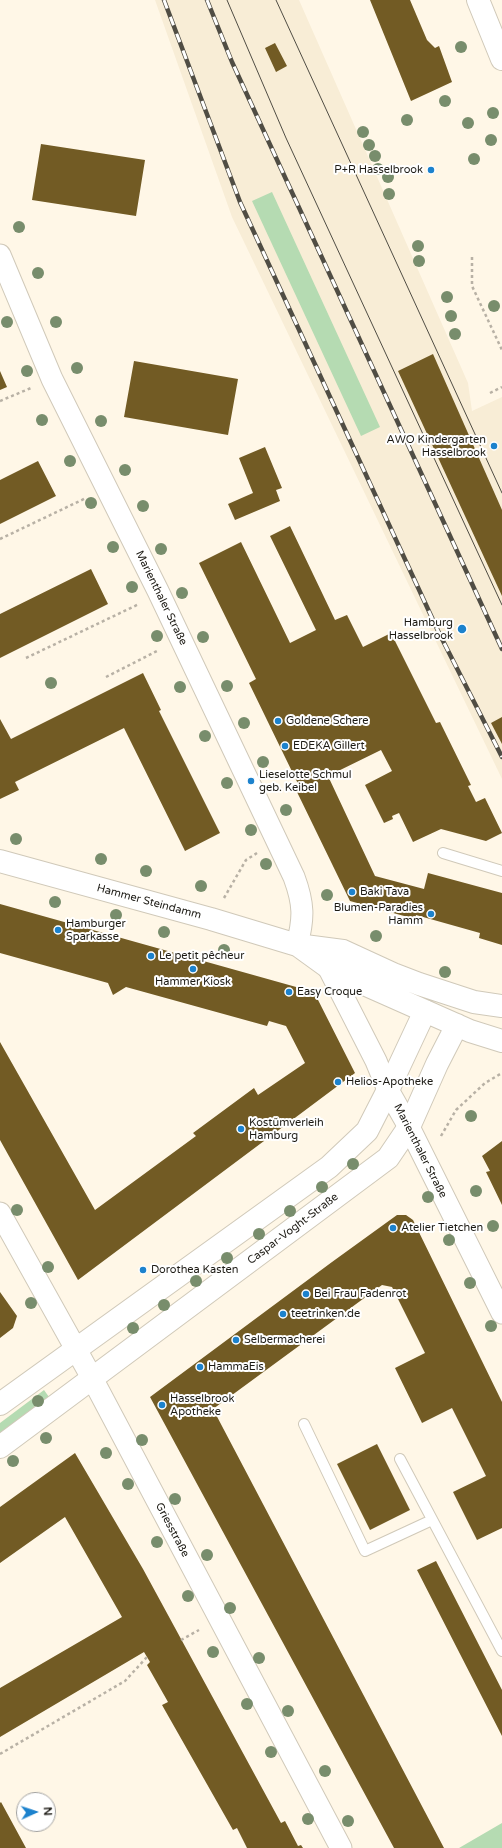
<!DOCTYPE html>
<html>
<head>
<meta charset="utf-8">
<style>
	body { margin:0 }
	#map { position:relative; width:502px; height:1848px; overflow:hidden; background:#fff7e7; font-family:"Varela Round",sans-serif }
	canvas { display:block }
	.north { position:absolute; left:16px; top:1792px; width:40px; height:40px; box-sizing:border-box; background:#fff; border:1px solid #a4a3a1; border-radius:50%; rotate:87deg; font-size:11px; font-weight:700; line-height:16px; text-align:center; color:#1c1a14 }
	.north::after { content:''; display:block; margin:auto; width:14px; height:18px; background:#1c82cd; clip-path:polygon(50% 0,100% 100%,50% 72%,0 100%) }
</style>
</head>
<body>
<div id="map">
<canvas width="502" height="1848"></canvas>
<div class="north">N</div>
</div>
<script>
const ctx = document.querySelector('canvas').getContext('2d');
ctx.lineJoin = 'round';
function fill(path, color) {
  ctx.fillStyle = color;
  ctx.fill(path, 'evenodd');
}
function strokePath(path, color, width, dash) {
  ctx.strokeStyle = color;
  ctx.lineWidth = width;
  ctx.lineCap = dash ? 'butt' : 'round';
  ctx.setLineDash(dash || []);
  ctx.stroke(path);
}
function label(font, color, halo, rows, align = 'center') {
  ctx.font = font + ' "Varela Round",sans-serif';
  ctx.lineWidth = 4;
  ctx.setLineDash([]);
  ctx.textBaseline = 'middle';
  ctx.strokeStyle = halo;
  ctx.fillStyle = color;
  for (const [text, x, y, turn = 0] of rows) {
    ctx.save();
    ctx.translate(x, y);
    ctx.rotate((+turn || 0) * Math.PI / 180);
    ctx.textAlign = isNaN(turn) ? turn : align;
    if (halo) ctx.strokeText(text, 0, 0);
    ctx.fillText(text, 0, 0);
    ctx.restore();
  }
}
const built = new Path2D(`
	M155,0H299L468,383L472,411L502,397V779L232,217Z`);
const green = new Path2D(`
	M272,192L380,427L361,436L252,201Z
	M44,1390L49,1397L0,1434V1423Z
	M502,1823V1848H459Z`);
const building = new Path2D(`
	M370,0H410L427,40L435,48L439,46L452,82L411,101Z
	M275,43L287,66L276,72L265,48Z
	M41,144L145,160L136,216L32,200Z
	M433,354L502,510V596L398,371Z
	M134,361L238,379L228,435L124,417Z
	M0,371L7,387L0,390Z
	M265,447L282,488L276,490L280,501L235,520L228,504L253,493L239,458Z
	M38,461L56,496L0,524V480Z
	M290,526L335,620L347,615L363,647L391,633L436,723L440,722L471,785L468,786L476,802L485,798L502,833L486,841L441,829L413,842L399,813L392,816L393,819L384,823L365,785L392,771L381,750L328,776L375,876L424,889L428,873L502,893V945L479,938L480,933L416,915L415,919L350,901L297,792L301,790L249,683L256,679L199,563L241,542L290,643L316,630L270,536Z
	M91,569L108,604L0,658V614Z
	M143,673L161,710L159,711L220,833L185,851L124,728L15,782L19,790L0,799V719L11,739Z
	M502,717V744L491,723Z
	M0,904L314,992L355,1073L78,1280L0,1140V1042L95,1210L196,1136L193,1133L254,1088L258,1095L305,1063L286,1026L269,1021L267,1026L126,987L113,995L108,983L0,953Z
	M502,1141V1205L486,1172L490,1171L482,1156Z
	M397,1215H406L413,1220L502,1402V1528L477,1540L453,1492L486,1476L452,1408L422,1423L395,1368L425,1353L392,1287L382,1285L213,1409L444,1848H394L150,1397L332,1262Z
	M0,1292L17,1316L13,1328L0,1338Z
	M377,1444L410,1510L370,1530L337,1464Z
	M75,1453L143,1569L281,1823L285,1821L298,1846L301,1845L303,1848H247L237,1828L233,1830L162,1705L168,1702L147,1665L150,1662L144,1652L0,1737V1688L122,1617L65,1517L0,1563V1507Z
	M436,1561L502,1690V1736L417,1570Z
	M1,1802L26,1848H0V1803Z`);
const path = new Path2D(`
	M472,257V286L502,350
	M490,393L502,387
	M0,401L31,388
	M0,539L86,498
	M26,658L139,604
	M106,677L159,650
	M224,898L246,860L257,853
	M441,1136L456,1110L485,1083L502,1073
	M181,1640L199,1630
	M0,1754L125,1681L147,1657`);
const lane = new Path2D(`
	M443,853L502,871
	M304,1424L365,1551L432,1520
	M400,1459L502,1651`);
const street = new Path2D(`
	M0,255L52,379L158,591L294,877C304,904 304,918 297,945
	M328,967L376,1061L388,1090L409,1127L502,1313
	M0,1213L92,1378L341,1848`);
const secondary = new Path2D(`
	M478,0L502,59
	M0,861L211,919L297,945L343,951L393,974L419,984L474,1002L502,1006
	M299,946L328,967L346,976L470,1031L502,1041
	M0,1404L329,1167L367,1131L388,1090L425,1011
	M0,1447L388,1158L409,1127L437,1064L457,1025`);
const tram = new Path2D(`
	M227,0L286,138L502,605
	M276,0L502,493`);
const rail = new Path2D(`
	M164,0L240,202L439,633L502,757
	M207,0L232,62L502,649`);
const trees = [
	[461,47],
	[445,101],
	[493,113],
	[407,120],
	[468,123],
	[363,132],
	[491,140],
	[369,145],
	[375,156],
	[474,159],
	[378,169],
	[388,177],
	[389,194],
	[19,227],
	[418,246],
	[419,261],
	[38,273],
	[447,297],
	[494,306],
	[451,316],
	[7,322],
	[56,322],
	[455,334],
	[77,368],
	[27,371],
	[42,420],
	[101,421],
	[70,461],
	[125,470],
	[91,503],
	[143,506],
	[113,547],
	[161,549],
	[132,587],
	[182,593],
	[157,636],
	[203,637],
	[51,683],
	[227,686],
	[180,687],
	[244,723],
	[205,736],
	[263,762],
	[227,783],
	[286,810],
	[251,830],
	[16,839],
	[101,859],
	[266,864],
	[146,871],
	[201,886],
	[327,895],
	[55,902],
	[116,915],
	[164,932],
	[376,936],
	[224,950],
	[445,972],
	[471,1116],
	[353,1164],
	[322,1187],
	[476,1191],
	[428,1197],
	[17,1210],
	[290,1211],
	[493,1226],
	[259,1234],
	[449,1240],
	[227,1258],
	[48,1267],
	[196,1281],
	[470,1283],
	[31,1303],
	[164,1305],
	[491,1326],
	[133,1328],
	[38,1401],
	[46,1438],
	[142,1440],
	[106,1453],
	[13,1461],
	[128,1484],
	[175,1499],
	[157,1542],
	[207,1555],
	[188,1596],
	[230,1608],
	[213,1652],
	[259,1658],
	[247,1704],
	[288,1711],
	[271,1752],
	[325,1771],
	[308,1819],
	[348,1821]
];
const markers = [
	[431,170,4,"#1c82cd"],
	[494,446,4,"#1c82cd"],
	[462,629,5,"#1c82cd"],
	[278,721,4,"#1c82cd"],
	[285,746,4,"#1c82cd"],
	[251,781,4,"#1c82cd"],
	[352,892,4,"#1c82cd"],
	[431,914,4,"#1c82cd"],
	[58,930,4,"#1c82cd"],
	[151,956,4,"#1c82cd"],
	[193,969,4,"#1c82cd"],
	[289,992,4,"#1c82cd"],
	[338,1082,4,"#1c82cd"],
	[241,1129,4,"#1c82cd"],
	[393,1228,4,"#1c82cd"],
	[143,1270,4,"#1c82cd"],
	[306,1294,4,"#1c82cd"],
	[283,1314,4,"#1c82cd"],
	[236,1340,4,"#1c82cd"],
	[200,1367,4,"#1c82cd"],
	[162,1405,4,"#1c82cd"]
];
const poiNames = [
	["P+R Hasselbrook",423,170,"right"],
	["AWO Kindergarten",486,440,"right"],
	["Hasselbrook",486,453,"right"],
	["Hamburg",453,623,"right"],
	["Hasselbrook",453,636,"right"],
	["Goldene Schere",286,721],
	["EDEKA Gillert",293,746],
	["Lieselotte Schmul",259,775],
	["geb. Keibel",259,788],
	["Baki Tava",360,892],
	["Blumen-Paradies",423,908,"right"],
	["Hamm",423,921,"right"],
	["Hamburger",66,924],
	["Sparkasse",66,937],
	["Le petit pêcheur",159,956],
	["Hammer Kiosk",193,982,"center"],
	["Easy Croque",297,992],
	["Helios-Apotheke",346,1082],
	["Kostümverleih",249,1123],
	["Hamburg",249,1136],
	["Atelier Tietchen",401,1228],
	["Dorothea Kasten",151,1270],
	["Bei Frau Fadenrot",314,1294],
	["teetrinken.de",291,1314],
	["Selbermacherei",244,1340],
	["HammaEis",208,1367],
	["Hasselbrook",170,1399],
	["Apotheke",170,1412]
];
const streetNames = [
	["Marienthaler Straße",161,598,64],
	["Hammer Steindamm",149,902,15],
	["Marienthaler Straße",420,1151,63],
	["Caspar-Voght-Straße",293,1229,-37],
	["Griesstraße",172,1530,62]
];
fill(built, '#f8edd6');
fill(green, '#b5dbb2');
fill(building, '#725b24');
strokePath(lane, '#d0c9b9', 12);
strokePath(street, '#d0c9b9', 23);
strokePath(secondary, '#d0c9b9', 24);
strokePath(path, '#b8b1a5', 2.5, [3, 3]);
strokePath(lane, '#fff', 10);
strokePath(street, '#fff', 21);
strokePath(secondary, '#fff', 22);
strokePath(tram, '#504d44', 1);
strokePath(rail, '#504d44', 4.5);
strokePath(rail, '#fff', 3, [9]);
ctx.fillStyle = '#788d6c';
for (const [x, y] of trees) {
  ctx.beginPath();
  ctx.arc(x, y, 6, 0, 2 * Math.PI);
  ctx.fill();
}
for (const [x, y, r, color] of markers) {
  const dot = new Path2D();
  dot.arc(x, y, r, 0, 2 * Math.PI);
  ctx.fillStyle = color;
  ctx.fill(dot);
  strokePath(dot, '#fff', 1.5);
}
label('11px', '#1c1a14', '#fff', poiNames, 'left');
label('11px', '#1c1a14', '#fff', streetNames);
</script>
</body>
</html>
